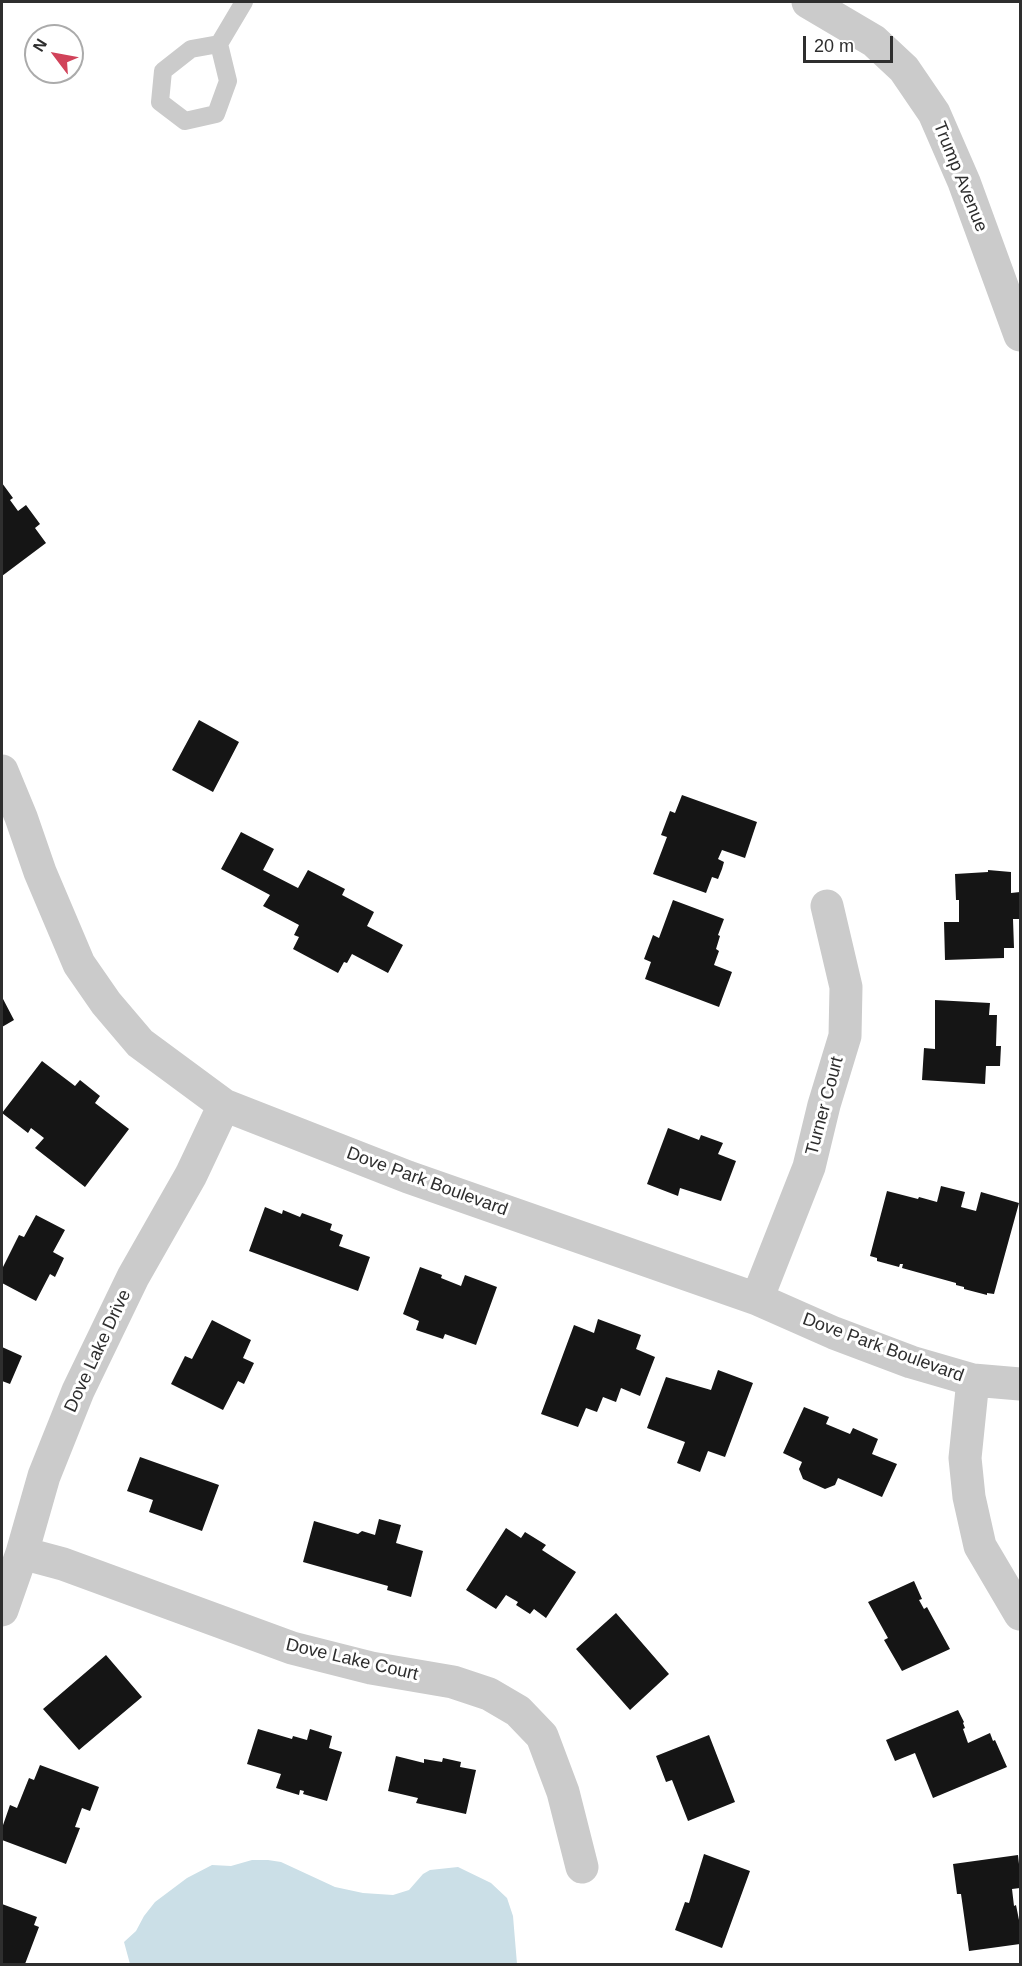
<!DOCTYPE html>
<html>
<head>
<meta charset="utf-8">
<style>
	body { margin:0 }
	#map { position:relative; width:1022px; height:1966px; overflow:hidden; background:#fff; font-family:Helvetica,sans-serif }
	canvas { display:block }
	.frame { position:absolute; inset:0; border:3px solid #2e2e2e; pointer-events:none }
	.north { position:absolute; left:24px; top:24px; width:60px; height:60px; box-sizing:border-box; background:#fff; border:2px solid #ababab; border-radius:50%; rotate:302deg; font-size:16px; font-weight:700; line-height:24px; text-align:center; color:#2e2e2e }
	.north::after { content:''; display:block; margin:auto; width:21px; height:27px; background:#d1435a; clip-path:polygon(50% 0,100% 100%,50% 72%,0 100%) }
	.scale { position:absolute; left:803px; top:36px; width:90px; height:27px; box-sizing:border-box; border:3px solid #2e2e2e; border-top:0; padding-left:8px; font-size:18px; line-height:21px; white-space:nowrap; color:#2e2e2e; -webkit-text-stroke:4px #fff; paint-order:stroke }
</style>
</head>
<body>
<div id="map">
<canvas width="1022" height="1966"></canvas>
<div class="frame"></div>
<div class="north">N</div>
<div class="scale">20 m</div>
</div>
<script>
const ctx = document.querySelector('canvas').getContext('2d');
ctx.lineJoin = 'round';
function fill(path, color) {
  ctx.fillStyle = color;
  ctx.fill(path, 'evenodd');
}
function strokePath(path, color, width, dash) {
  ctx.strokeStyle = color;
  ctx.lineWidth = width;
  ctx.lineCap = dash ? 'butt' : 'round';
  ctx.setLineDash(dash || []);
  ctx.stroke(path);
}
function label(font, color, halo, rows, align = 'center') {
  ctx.font = font + ' Helvetica,sans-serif';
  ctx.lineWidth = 6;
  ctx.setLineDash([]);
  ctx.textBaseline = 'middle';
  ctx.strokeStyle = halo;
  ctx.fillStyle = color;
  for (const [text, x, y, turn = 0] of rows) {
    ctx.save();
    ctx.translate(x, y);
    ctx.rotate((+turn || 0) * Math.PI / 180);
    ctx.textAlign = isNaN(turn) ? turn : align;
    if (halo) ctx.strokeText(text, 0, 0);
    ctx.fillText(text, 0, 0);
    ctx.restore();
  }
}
const water = new Path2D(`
	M252,1860H268L281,1862L335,1887L363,1893L393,1895L409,1890L423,1874L430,1870L458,1867L491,1883L507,1898L513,1916L517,1964H130L124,1942L136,1931L144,1916L155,1902L187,1878L212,1865L231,1866Z`);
const building = new Path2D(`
	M2,483L13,498L10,500L18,511L26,505L40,524L35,528L46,543L2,576Z
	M199,720L239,742L213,792L172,770Z
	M682,795L757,822L745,858L722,850L718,859L724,862L722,869L718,879L712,877L706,893L653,874L667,837L661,835L670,811L675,813Z
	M241,832L274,849L263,870L298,888L308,870L345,889L342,895L374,912L367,926L403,945L388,973L352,954L347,963L344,962L338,973L293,949L299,937L294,935L299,925L263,906L270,895L221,869Z
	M988,870L1011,872V893L1020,892V919H1013L1014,948H1004V958L945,960L944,922H959V900H956L955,874L988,872Z
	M673,900L724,919L718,935L720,936L716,949L719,951L714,965L732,972L719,1007L645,979L651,962L644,959L653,935L659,938Z
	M2,997L14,1020L2,1027Z
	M935,1000L990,1003L989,1015H997L996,1046H1001L1000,1066H986L985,1084L922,1080L924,1048L935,1049Z
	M42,1061L75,1086L80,1080L100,1096L95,1103L129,1129L85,1187L35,1148L44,1138L31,1128L28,1133L2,1113Z
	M668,1128L699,1140L701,1135L723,1143L718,1154L736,1161L721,1201L680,1188L678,1196L647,1184Z
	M941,1186L965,1192L961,1207L976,1211L981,1192L1019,1203L994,1294L987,1293V1295L964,1289V1287L956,1285V1283L902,1268L903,1264H900L899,1267L877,1261V1258L870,1256L887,1191L918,1199L919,1197L937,1202Z
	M265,1207L282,1214L283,1210L300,1217L302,1213L332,1224L330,1230L343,1235L339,1246L370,1257L358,1291L249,1251Z
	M36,1215L65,1230L53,1252L64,1258L55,1277L50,1274L36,1301L2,1283V1269L19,1235L24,1237Z
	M420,1267L442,1275L441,1278L461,1286L465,1275L497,1287L476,1345L445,1334L443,1339L416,1330L419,1321L403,1314Z
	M598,1319L641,1335L636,1349L655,1357L640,1396L621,1388L616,1402L603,1397L597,1412L586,1408L578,1427L541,1414L574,1325L594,1333Z
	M212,1320L251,1340L243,1358L254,1363L244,1384L238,1381L223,1410L171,1384L185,1356L192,1359Z
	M2,1347L22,1356L10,1384L2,1381Z
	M718,1370L753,1383L725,1457L708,1451L700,1472L677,1463L685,1442L647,1428L666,1377L711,1390Z
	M804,1407L829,1417L826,1424L850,1434L853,1428L878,1439L872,1454L897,1464L882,1497L838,1478L835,1485L825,1489L803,1479L799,1469L802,1462L783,1453Z
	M140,1457L219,1485L202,1531L149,1512L153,1500L127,1491Z
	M379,1519L401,1525L396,1543L423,1551L411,1597L387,1590L388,1586L303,1562L314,1521L358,1534L362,1531L375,1535Z
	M506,1528L521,1538L525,1532L546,1545L542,1550L576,1572L546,1618L534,1609L530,1614L516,1605L518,1602L506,1595L496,1609L466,1590Z
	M914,1581L922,1599L919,1600L924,1609L927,1607L928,1609L950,1649L902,1671L884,1640L888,1638L868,1602Z
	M616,1613L669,1674L630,1710L576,1649Z
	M106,1655L142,1697L79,1750L43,1709Z
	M958,1710L964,1722L963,1723L965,1728L963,1729L968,1743L990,1733L993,1741L995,1740L1007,1767L933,1798L915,1753L895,1761L886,1740Z
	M258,1729L292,1739L293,1736L307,1740L310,1729L332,1736L329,1748L342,1752L327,1801L303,1794L304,1791L300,1790L299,1795L276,1788L281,1774L247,1764Z
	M709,1735L735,1802L688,1821L672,1780L666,1782L656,1756Z
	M396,1756L424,1763V1759L442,1762L443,1758L461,1762L460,1767L476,1770L466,1814L416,1803L418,1798L388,1791Z
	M40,1765L99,1787L90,1811L82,1808L75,1827L80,1828L66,1864L2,1840V1828L10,1805L17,1808L29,1778L34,1780Z
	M704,1854L750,1871L722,1948L675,1930L685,1902L689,1903Z
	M1018,1855L1019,1864H1020V1888L1012,1889L1014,1906L1016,1905L1019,1920H1020V1944L969,1951L961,1894H957L953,1864Z
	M2,1904L37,1917L34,1925L39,1927L25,1964H2Z`);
const lane = new Path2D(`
	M219,44L191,49L163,71L160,102L185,121L216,114L228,81L219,44L244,2`);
const street = new Path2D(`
	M808,2L874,41L904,69L934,113L964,182L1020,335
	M2,771L21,817L40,872L79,964L106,1003L140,1043L224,1105L408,1177L757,1299L834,1333L911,1362L973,1380L1020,1384
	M757,1299L809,1167L824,1105L845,1036L846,987L827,906
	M973,1380L965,1458L969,1497L980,1546L1020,1614
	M22,1553L63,1564L292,1648L371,1668L453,1682L489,1694L518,1711L542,1736L563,1792L582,1867
	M2,1610L22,1553L44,1476L78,1391L133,1277L191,1175L224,1105`);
const streetNames = [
	["Trump Avenue",960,177,68],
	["Turner Court",825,1106,-75],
	["Dove Park Boulevard",427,1182,20],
	["Dove Park Boulevard",883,1348,20],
	["Dove Lake Drive",98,1351,-65],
	["Dove Lake Court",352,1660,13]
];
fill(water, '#cbdfe7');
fill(building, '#151515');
strokePath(lane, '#cbcbcb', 18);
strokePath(street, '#cbcbcb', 33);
label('18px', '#2e2e2e', '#fff', streetNames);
</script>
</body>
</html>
